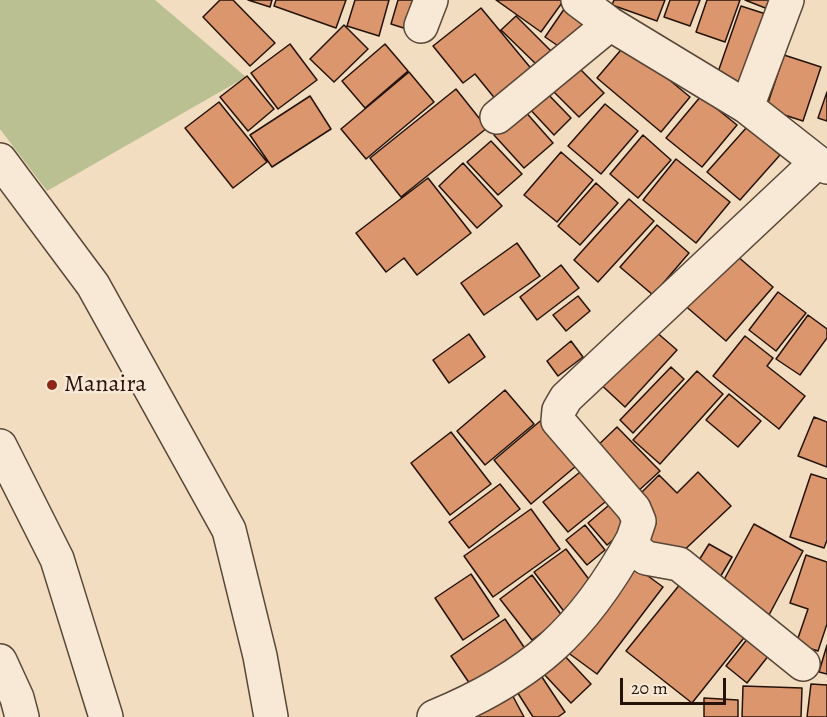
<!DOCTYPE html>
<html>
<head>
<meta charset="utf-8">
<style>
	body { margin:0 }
	#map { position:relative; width:827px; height:717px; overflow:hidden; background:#f2ddc0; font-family:Alegreya,serif }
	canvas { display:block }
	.scale { position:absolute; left:620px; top:678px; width:106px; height:27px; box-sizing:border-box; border:3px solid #25130a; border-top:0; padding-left:8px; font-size:18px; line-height:21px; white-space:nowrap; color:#25130a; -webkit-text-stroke:4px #f7e9d6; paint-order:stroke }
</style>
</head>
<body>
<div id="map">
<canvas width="827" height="717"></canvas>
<div class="scale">20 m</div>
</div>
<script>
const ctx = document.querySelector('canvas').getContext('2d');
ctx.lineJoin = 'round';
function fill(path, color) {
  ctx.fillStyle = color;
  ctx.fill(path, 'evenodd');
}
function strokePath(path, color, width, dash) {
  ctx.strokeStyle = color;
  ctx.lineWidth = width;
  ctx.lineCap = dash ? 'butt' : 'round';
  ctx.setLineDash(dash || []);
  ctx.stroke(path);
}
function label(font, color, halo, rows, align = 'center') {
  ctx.font = font + ' Alegreya,serif';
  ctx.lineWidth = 5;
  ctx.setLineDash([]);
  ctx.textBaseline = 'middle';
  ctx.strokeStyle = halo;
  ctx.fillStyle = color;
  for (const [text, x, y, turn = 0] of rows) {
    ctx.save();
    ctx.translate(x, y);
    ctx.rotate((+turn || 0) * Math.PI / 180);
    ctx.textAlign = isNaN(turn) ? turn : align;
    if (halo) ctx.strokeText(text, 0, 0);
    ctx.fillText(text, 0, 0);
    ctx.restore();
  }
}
const green = new Path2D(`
	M0,0H155L246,77L47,191L0,129Z`);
const building = new Path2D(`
	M220,0H233L275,43L250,66L203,17Z
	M248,0H272L270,7Z
	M276,0H346L336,28L274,6Z
	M355,0H389L379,36L347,26Z
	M398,0H424L413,31L391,24Z
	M496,0H564L541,32Z
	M614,0H665L657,21L612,5Z
	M670,0H700L690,26L664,17Z
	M707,0H740L725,42L696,32Z
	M745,0H782L778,13Z
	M569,2L594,20L570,54L545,37Z
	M741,6L775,17L751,86L717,75Z
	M481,8L534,72L497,101L475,74L463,83L433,46Z
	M516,16L551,51L537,65L501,30Z
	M344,25L368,49L334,82L310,59Z
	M290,44L317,80L278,109L251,73Z
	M385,44L408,71L365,108L342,81Z
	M626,44L690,97L661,132L597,78Z
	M784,55L821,67L803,121L766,109Z
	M575,64L604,93L579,117L550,88Z
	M409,72L434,102L366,159L341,129Z
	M247,76L274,109L248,131L220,97Z
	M456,89L487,128L401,197L370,158Z
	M544,90L571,118L554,135L527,106Z
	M827,92V121L818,118Z
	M310,96L331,129L272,167L250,135Z
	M701,96L737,125L702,167L666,138Z
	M219,102L267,162L233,188L185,128Z
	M605,104L638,131L601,174L568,146Z
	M523,109L553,143L524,168L494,135Z
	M747,127L780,155L740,200L707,172Z
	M643,135L671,160L638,198L610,174Z
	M491,141L522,174L498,195L467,162Z
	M561,152L593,180L557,222L524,195Z
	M676,159L730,202L696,243L643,200Z
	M463,163L502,206L477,228L439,186Z
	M428,178L471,233L417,275L404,258L386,272L356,233Z
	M596,183L618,203L580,245L558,226Z
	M629,199L654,221L598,282L574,260Z
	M657,225L689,253L653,295L620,267Z
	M517,243L540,276L484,315L461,283Z
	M729,249L773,287L726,341L682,303Z
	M561,265L579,288L537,320L520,297Z
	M778,292L806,313L776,351L749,330Z
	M578,296L590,311L566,331L553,315Z
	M808,315L827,329V338L800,375L776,359Z
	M647,324L677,350L625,407L596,380Z
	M469,334L485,357L449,383L433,360Z
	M745,336L773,358L767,366L805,396L779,429L713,376Z
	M571,341L583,357L558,376L547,361Z
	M671,367L684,379L633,433L620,420Z
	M697,371L723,394L660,464L633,440Z
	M505,390L534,424L485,465L457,431Z
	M729,394L761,421L738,447L706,420Z
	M545,417L582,461L531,504L494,460Z
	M814,417L827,422V467L798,456Z
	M617,427L660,471L635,494L592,451Z
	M451,432L491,484L450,515L411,463Z
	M590,464L615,494L568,532L543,502Z
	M698,472L731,506L679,555L662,553L645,535L656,524L633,501L659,475L677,493Z
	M811,474L827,479V540L824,548L790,537Z
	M500,484L520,509L469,548L449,522Z
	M615,500L634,523L607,545L588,523Z
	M531,509L560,549L493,597L464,556Z
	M754,524L803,551L769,615L719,589Z
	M585,525L605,550L587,565L566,540Z
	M709,544L732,557L716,584L693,570Z
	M566,549L597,590L566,614L534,572Z
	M806,555L827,562V624L818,651L796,644L808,609L790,603Z
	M629,562L663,587L597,674L563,649Z
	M471,574L499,616L463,640L435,598Z
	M532,575L563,617L532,640L500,599Z
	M681,583L747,634L692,703L626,651Z
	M505,619L528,653L474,690L451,656Z
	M752,633L773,650L747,683L726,666Z
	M827,645V674L819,672Z
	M562,653L591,684L571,703L542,672Z
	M538,671L565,712L558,717H533L514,687Z
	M811,684L827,685V717H807Z
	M743,686L802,688L801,717H742Z
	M509,689L524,717H452Z
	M704,698L738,700V717H704Z`);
const minor = new Path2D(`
	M578,0L610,24L747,107L817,162L827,167
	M421,26L431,0
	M747,107L787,0
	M497,117L610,24
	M0,160L93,285L229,530L260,656L271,717
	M0,446L57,559L106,717
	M0,661L17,698L22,717
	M803,664L679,564L646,558L636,550L633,539L639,521L634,509L558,421L559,410L566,398L817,162
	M434,717C531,677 583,631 633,539`);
const markers = [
	[52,385,6,"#8f2418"]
];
const poiNames = [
	["Manaira",64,385]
];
fill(green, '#bbc092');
fill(building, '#dc966d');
strokePath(building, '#25130a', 1.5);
strokePath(minor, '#584638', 36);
strokePath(minor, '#f7e9d6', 33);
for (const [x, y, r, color] of markers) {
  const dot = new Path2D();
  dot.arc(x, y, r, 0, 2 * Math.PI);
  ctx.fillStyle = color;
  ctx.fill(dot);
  strokePath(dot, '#f7e9d6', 2);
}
label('24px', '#25130a', '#f7e9d6', poiNames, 'left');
</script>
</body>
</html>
